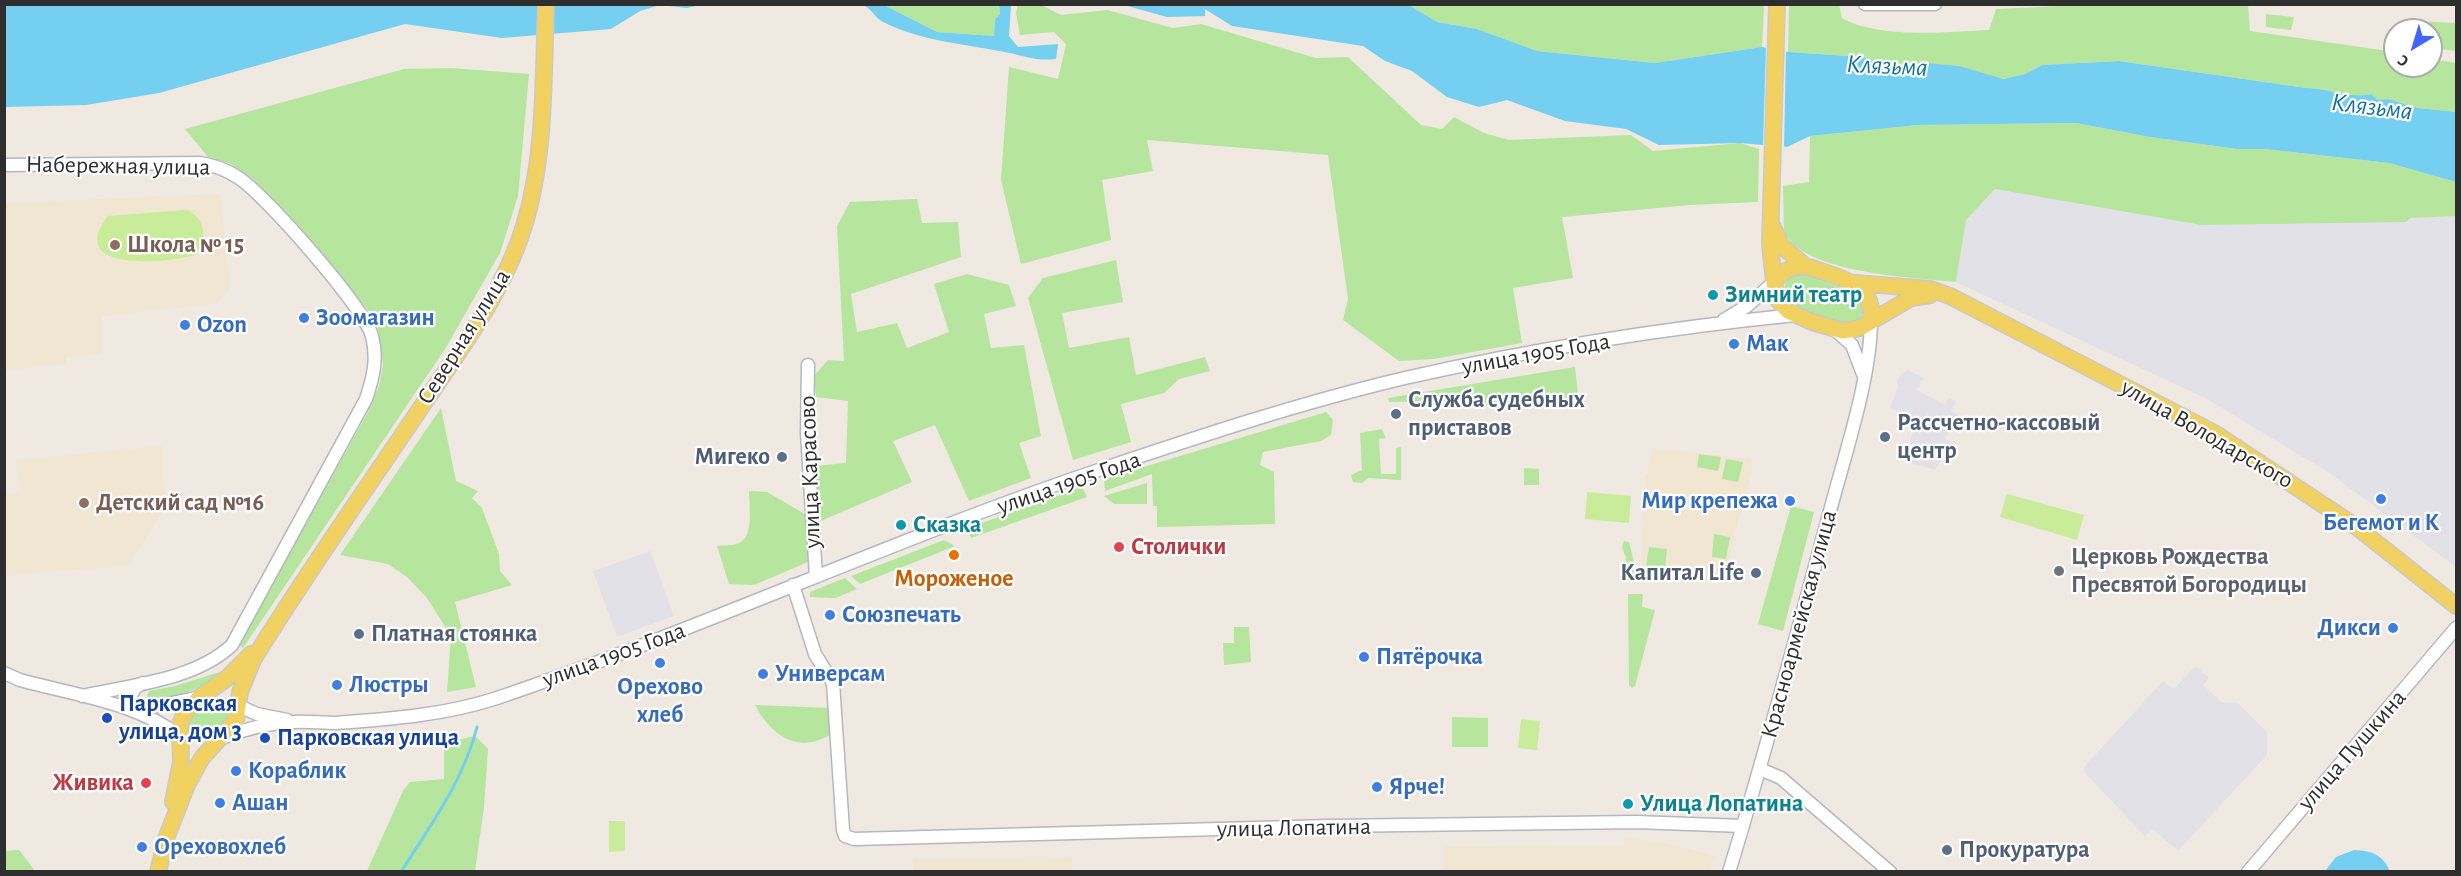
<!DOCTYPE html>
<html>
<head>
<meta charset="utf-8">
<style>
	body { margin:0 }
	#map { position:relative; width:2461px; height:876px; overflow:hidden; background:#efe9e1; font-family:"Alegreya Sans",sans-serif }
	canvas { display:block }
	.frame { position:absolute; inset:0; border:6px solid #2e2e2e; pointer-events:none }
	.north { position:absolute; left:2383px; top:18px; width:60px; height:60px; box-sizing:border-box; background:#fff; border:2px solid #ababab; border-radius:50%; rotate:218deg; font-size:16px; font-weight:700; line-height:24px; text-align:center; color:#2e2e2e }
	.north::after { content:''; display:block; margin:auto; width:21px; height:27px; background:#4264fb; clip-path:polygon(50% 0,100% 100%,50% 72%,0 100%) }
</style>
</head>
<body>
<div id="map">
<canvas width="2461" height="876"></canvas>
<div class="frame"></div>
<div class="north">С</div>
</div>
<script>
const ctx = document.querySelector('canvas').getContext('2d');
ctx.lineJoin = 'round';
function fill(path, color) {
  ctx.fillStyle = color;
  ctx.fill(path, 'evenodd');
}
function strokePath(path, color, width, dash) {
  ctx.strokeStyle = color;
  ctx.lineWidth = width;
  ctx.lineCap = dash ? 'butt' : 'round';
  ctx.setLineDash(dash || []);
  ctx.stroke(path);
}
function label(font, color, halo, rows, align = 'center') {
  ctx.font = font + ' "Alegreya Sans",sans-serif';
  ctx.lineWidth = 4.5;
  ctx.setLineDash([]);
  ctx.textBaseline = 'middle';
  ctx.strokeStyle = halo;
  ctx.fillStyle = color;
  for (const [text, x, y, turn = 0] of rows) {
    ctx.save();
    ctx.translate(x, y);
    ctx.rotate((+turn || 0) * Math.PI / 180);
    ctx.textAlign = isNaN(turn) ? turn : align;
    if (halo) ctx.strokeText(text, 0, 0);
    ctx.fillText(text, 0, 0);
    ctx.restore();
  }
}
const industrial = new Path2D(`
	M1995,189L2201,225L2456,216V567L2328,472L2207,399L1956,282L1966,220Z
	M1908,370L1923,378L1917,390L1945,405L1949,398L1956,401L1951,411L1958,415L1945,439L1951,442L1935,470L1905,462L1915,421L1890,408L1898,387L1897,381L1901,374Z
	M650,551L674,616L617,637L593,571Z
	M2195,666L2209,678L2203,685L2221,702L2238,703L2267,732V755L2178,851L2152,829L2145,836L2084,772V767L2163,681L2174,689Z`);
const education = new Path2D(`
	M220,194L230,288L218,303L102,316V354L66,357L65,364L5,370L4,203Z
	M162,446L163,511L128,566L5,575V494L20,492L16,460Z
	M1652,448L1750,459L1752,471L1722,581L1674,573L1666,581L1644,579L1641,575L1645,474H1648Z
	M1625,838L1662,842L1715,856L1710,871H1445L1444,849L1447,846L1624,847Z
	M1072,857V871H913V859Z`);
const green = new Path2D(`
	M1018,4L1041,5L1061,15L1107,10L1173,28L1201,24L1316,58L1348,57L1421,125L1442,129L1454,117L1484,133L1509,140L1631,135L1653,151L1740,143L1759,149L1758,202L1689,205L1562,217L1573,278L1513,288L1522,343L1434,359L1399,361L1343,320L1348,299L1328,155L1147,140L1153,171L1102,180L1111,240L1021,264L1001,180L1009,67L1058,79L1066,44L1054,32L1020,35L1016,13Z
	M2102,4L2248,5L2250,31L2395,52V66H2431V59L2456,63V112L2418,108L2388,99L2378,100L2371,94C2348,99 2329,88 2306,88L2119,61L2042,65L2025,74L2003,79L1925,63L1900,68L1862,57L1788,52L1789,5H1839L1842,18C1878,39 1947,32 1989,30L1996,9Z
	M884,5H999L1000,14L995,19L994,36L937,32Z
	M1409,5H1764L1762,47L1655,63L1537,51L1477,29L1437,22Z
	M2266,14L2294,17L2291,30L2266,27Z
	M2411,21L2456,23V51L2431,48V30H2410Z
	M451,68L529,74L518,196L500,253L445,349L243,648L239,644L367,414L379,386L383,366L378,328L368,310L298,225L251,177L229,163L208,157L185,129L404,69Z
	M2076,123L2150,137L2237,149H2265L2389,163L2456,182V216L2410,218L2406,222L2201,225L1995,189L1966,220L1956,282C1915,278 1801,273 1784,231L1783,186L1809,182L1810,136L1918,125Z
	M917,199L922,223L958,222L961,257L851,294L857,332L897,323L907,348L949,332L934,284L967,274L1009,285L1016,306L984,314L991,348L1024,345L1041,436L1019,443L1031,478L969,501L935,425L893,441L912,482L816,523L815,466L846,463L848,401L816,397L814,376L828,360L844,361L837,226L850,202Z
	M1116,260L1123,302L1062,313L1069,348L1129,337L1136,375L1205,357L1210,371L1179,379L1164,393L1121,404L1131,442L1073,460L1028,298L1043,278Z
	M1793,273L1807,274L1860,296L1864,310L1860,320C1843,330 1757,307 1793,273Z
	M1575,367L1579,403L1445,406L1444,401L1389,402L1388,398Z
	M441,408L456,481L478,491L472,498L482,508L499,554L500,571L512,585L455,602L476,687L447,692L451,636L427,598L407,577L388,564L340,555Z
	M1326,412L1333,420L1331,435L1321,441L1263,452L1260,465L1274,472L1275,524L1157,527V506H1153L1152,474L1105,491L1104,479Z
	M1382,429L1386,438L1379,439L1381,474H1396V448L1401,447V480L1368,478L1362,483L1353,482L1351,475L1362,470L1360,433Z
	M1699,454L1721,457L1718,471L1697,467Z
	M1726,459L1743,462L1738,482L1722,479Z
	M1524,468L1539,469V485H1524Z
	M1147,483V504H1114L1104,496Z
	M1082,487L1087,497L971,538L968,528Z
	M749,491L767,492L805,514L808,562L754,585L729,584L717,546C723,545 731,546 737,544C755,539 749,505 749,491Z
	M1791,506L1814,512L1783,631L1758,624Z
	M1714,534L1730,537L1726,559L1712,557Z
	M944,540L955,546L860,584L851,576Z
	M1624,541L1629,542L1635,566L1633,576L1629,578L1623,576L1626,558L1622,547Z
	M1649,547L1667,549L1664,576L1645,573Z
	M845,578L857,589L835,598L810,597V592Z
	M1628,594H1643L1642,607L1655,610L1635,686L1632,688L1629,685Z
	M1234,627H1249L1251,662L1224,665L1223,643H1234Z
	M226,670C203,690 175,697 145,703L149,691L175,686Z
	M216,698L229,702L231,715L210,738L199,740L190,734L188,722L196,712Z
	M755,705L831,708L833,733C800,755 772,737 755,705Z
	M1452,717L1488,718V747H1452Z
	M475,736L488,749L484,807L475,871H367L403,791L410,782L444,779V743Z
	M19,850L35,871L5,870V851Z`);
const pitch = new Path2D(`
	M187,210C206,219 208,239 195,255C168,263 64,273 108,216Z
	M1587,492L1631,496L1629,523L1585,519Z
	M2007,494L2084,515L2077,540L2000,517Z
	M1521,719L1540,721L1537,750L1518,748Z
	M609,821H625V851L609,852Z`);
const water = new Path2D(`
	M4,5H700L687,8L660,5L640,11L611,29L502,38L405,24L159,93L86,105L5,107Z
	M863,5H884L937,32L994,36L995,19L1000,14L999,5H1011L1009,36L1018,47L1058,44L1056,59C1036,61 1028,57 1010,53C967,44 923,42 883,22C875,18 872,9 863,5Z
	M1124,5H1409L1437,22L1477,29L1537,51L1655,63L1762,47L1788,52L1862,57L1900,68L1925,63L1959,66L2003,79L2025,74L2042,65L2119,61L2306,88C2329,88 2348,99 2371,94L2378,100L2388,99L2418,108L2456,112V182L2389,163L2265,149H2237L2150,137L2076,123L1918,125L1810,136L1787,147L1740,143L1659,145L1626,129L1565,121L1507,100L1479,107L1447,97L1412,71L1385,61L1363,46L1232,26L1205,9V16L1167,17Z
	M2354,850C2372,851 2382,854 2390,871H2325L2336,857Z`);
const pier = new Path2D(`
	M1766,44L1786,48L1784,150L1763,147Z`);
const stream = new Path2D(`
	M401,872C430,826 464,780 477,727`);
const minor = new Path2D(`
	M1865,4H1935
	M4,165L200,163C215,166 226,169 239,178C265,195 364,307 372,336C378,359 373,378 366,399L232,645C195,680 131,685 82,696
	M1724,320L1747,306L1774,282
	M1834,329L1852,345L1863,374
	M808,365L807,433L816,577
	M793,585L815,654L833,683L843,830L845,836L854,839L1329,826L1636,822L1743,826
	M4,673L20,680C74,695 136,702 181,737
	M239,706L257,714L287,720
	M133,708L153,707L200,697
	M142,708L136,705L130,697L135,688L143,683
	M222,738C244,729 270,723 294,722C308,721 321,723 335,723C389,719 446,715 497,698C698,630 890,541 1090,473C1194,438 1299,403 1405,378C1533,349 1665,328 1795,315
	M1760,769L1781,778L1890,872
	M1729,872C1766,752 1797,632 1830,511C1845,454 1871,377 1871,320
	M2248,872L2456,628`);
const major = new Path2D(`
	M1773,227L1781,245L1805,266
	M1774,282L1770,244L1777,4
	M1854,283L1930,289L1950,296L2216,434L2358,528L2456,606
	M1871,320C1875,289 1849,280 1824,272C1815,269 1807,265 1797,267C1787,268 1780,274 1774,282L1777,299L1788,311L1812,322L1843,331L1860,328L1911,298L1930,295
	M173,802L181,762L180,724L185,713L200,697L226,679L251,654
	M158,872L167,836L187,785L202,758L236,720L240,692L253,660C307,572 367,488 424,403C462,347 504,291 524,226C546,155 543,77 546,4`);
const markers = [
	[115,245,6,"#8d6e63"],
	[1713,295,6,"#0f9aa8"],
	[304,318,6,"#3f7fe0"],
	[185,325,6,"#3f7fe0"],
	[1734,344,6,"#3f7fe0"],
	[1396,414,6,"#5c6f8a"],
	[1885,437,6,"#5c6f8a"],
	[782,457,6,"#5c6f8a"],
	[2381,499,6,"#3f7fe0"],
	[1790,501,6,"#3f7fe0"],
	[84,503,6,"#8d6e63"],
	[901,525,6,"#0f9aa8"],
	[1119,547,6,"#e0444e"],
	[954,555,6,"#e8710a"],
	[2059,571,6,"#6b7280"],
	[1756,573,6,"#5c6f8a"],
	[830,615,6,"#3f7fe0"],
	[2393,628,6,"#3f7fe0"],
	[359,634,6,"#5c6f8a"],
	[1364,657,6,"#3f7fe0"],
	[660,663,6,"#3f7fe0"],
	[763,674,6,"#3f7fe0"],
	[337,685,6,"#3f7fe0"],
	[107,718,6,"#1a4fb4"],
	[265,738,6,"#1a4fb4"],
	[236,771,6,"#3f7fe0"],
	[146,783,6,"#e0444e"],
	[1377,787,6,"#3f7fe0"],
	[220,803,6,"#3f7fe0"],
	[1628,804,6,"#0f9aa8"],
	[142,847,6,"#3f7fe0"],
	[1947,850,6,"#5c6f8a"]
];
const streetNames = [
	["Набережная улица",118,166,1],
	["Северная улица",464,337,-58],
	["улица 1905 Года",1536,354,-10],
	["улица Володарского",2207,434,30],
	["улица Карасово",810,472,-92],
	["улица 1905 Года",1069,483,-19],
	["Красноармейская улица",1799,624,-75],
	["улица 1905 Года",614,655,-20],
	["улица Пушкина",2352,750,-49],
	["улица Лопатина",1294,828,-1]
];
const educationNames = [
	["Школа № 15",127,245],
	["Детский сад №16",96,503]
];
const cultureNames = [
	["Зимний театр",1725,295],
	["Сказка",913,525],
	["Улица Лопатина",1640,804]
];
const shopNames = [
	["Зоомагазин",316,318],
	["Ozon",197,325],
	["Мак",1746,344],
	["Мир крепежа",1778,501,"right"],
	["Бегемот и К",2381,523,"center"],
	["Союзпечать",842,615],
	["Дикси",2381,628,"right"],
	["Пятёрочка",1376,657],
	["Универсам",775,674],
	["Люстры",349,685],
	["Орехово",660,687,"center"],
	["хлеб",660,715,"center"],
	["Кораблик",248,771],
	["Ярче!",1389,787],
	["Ашан",232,803],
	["Ореховохлеб",154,847]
];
const serviceNames = [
	["Служба судебных",1408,400],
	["приставов",1408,428],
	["Рассчетно-кассовый",1897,423],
	["центр",1897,451],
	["Мигеко",770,457,"right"],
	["Капитал Life",1744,573,"right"],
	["Платная стоянка",371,634],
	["Прокуратура",1959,850]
];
const healthNames = [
	["Столички",1131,547],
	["Живика",134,783,"right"]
];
const worshipNames = [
	["Церковь Рождества",2071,557],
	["Пресвятой Богородицы",2071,585]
];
const foodNames = [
	["Мороженое",954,579]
];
const transitNames = [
	["Парковская",119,704],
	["улица, дом 3",119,732],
	["Парковская улица",277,738]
];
const waterNames = [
	["Клязьма",1887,66,3],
	["Клязьма",2372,107,7]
];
fill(industrial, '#e3e1e8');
fill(education, '#f0e6d1');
fill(green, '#b6e59e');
fill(pitch, '#c9ec9a');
fill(water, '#75cff0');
fill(pier, '#efe9e1');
strokePath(stream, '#75cff0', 3);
strokePath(minor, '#b4b7c1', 15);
strokePath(major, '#c9c9c9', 18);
strokePath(minor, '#fff', 12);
strokePath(major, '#f2d163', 15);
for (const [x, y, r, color] of markers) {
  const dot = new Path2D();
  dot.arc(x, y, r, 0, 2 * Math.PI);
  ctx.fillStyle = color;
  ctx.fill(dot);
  strokePath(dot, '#fff', 2);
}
label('24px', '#2e2e2e', '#fff', streetNames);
label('bold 24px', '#785e54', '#fff', educationNames, 'left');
label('bold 24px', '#0d838f', '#fff', cultureNames, 'left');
label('bold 24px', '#366cbe', '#fff', shopNames, 'left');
label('bold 24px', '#4e5e75', '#fff', serviceNames, 'left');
label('bold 24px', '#be3a42', '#fff', healthNames, 'left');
label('bold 24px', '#5b616d', '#fff', worshipNames, 'left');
label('bold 24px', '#c56008', '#fff', foodNames);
label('bold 24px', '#164399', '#fff', transitNames, 'left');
label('italic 26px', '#0d6fa3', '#fff', waterNames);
</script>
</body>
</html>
